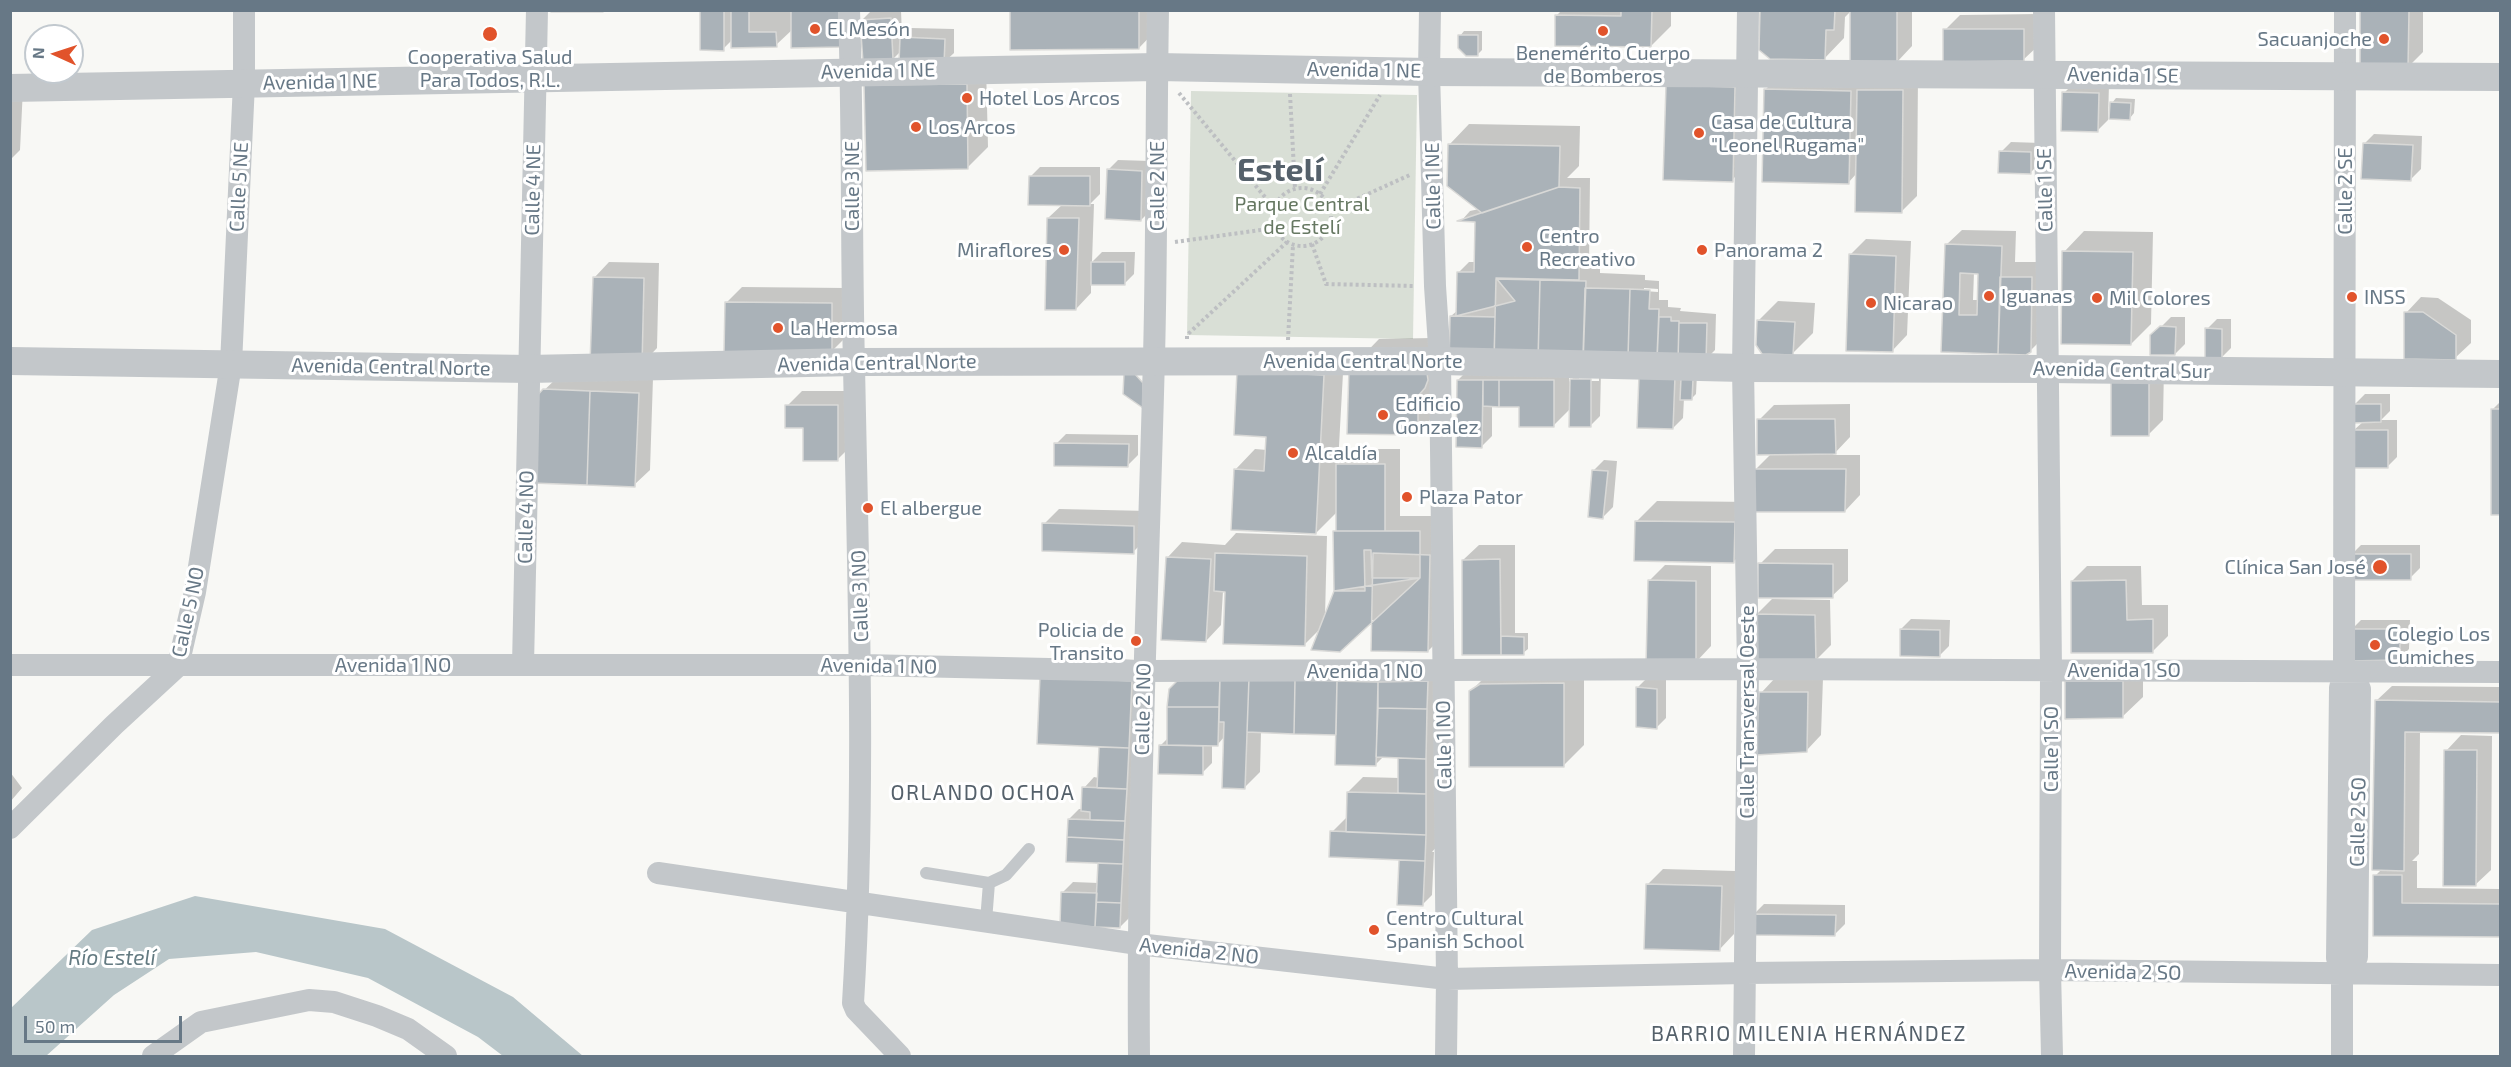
<!DOCTYPE html>
<html>
<head>
<meta charset="utf-8">
<style>
	body { margin:0 }
	#map { position:relative; width:2511px; height:1067px; overflow:hidden; background:#f8f8f5; font-family:"Exo 2",sans-serif }
	canvas { display:block }
	.frame { position:absolute; inset:0; border:12px solid #677886; pointer-events:none }
	.north { position:absolute; left:24px; top:24px; width:60px; height:60px; box-sizing:border-box; background:#fff; border:2px solid #c2c9cf; border-radius:50%; rotate:273deg; font-size:16px; font-weight:700; line-height:24px; text-align:center; color:#677886 }
	.north::after { content:''; display:block; margin:auto; width:21px; height:27px; background:#e1532b; clip-path:polygon(50% 0,100% 100%,50% 72%,0 100%) }
	.scale { position:absolute; left:24px; top:1016px; width:158px; height:27px; box-sizing:border-box; border:3px solid #677886; border-top:0; padding-left:8px; font-size:18px; line-height:21px; white-space:nowrap; color:#677886; -webkit-text-stroke:4px #fff; paint-order:stroke }
</style>
</head>
<body>
<div id="map">
<canvas width="2511" height="1067"></canvas>
<div class="frame"></div>
<div class="north">N</div>
<div class="scale">50 m</div>
</div>
<script>
const ctx = document.querySelector('canvas').getContext('2d');
ctx.lineJoin = 'round';
function fill(path, color) {
  ctx.fillStyle = color;
  ctx.fill(path, 'evenodd');
}
function strokePath(path, color, width, dash) {
  ctx.strokeStyle = color;
  ctx.lineWidth = width;
  ctx.lineCap = dash ? 'butt' : 'round';
  ctx.setLineDash(dash || []);
  ctx.stroke(path);
}
function label(font, color, halo, rows, align = 'center') {
  ctx.font = font + ' "Exo 2",sans-serif';
  ctx.lineWidth = 6;
  ctx.setLineDash([]);
  ctx.textBaseline = 'middle';
  ctx.strokeStyle = halo;
  ctx.fillStyle = color;
  for (const [text, x, y, turn = 0] of rows) {
    ctx.save();
    ctx.translate(x, y);
    ctx.rotate((+turn || 0) * Math.PI / 180);
    ctx.textAlign = isNaN(turn) ? turn : align;
    if (halo) ctx.strokeText(text, 0, 0);
    ctx.fillText(text, 0, 0);
    ctx.restore();
  }
}
const green = new Path2D(`
	M1191,91L1417,95L1413,339L1187,335Z`);
const water = new Path2D(`
	M195,896L385,929L513,997L583,1056H503L478,1037L368,978L256,952L169,959L114,995L46,1056H11V1008L92,930Z`);
const shadow = new Path2D(`
	M702,10L792,12L859,23L872,10H901L902,37L911,28L954,29V53L941,65L986,64L988,147L968,167L901,51L893,59L862,23L793,29L776,45L733,39L723,49Z
	M1011,10H1159V27L1139,48Z
	M1562,10H1671V26L1651,46L1557,15Z
	M1762,10H1912V46L1897,62L1851,11L1845,17L1844,38L1824,59Z
	M2362,10H2423V52L2408,67Z
	M2039,14V45L2023,60L1945,30L1960,15Z
	M1464,31H1482V50L1477,55L1460,36Z
	M1755,67L1752,160L1732,180L1668,86Z
	M1786,69L1918,75L1917,196L1901,212L1857,173L1848,183L1766,89Z
	M2074,83L2109,84L2108,120L2098,130L2064,93Z
	M10,87L23,88L20,150L10,160Z
	M2116,98L2135,99L2134,113L2130,118L2112,103Z
	M1469,124L1580,126L1579,166L1567,178H1590L1589,266L1600,267V273L1645,275V280L1659,281V300H1668V307L1681,308L1680,311L1716,314L1715,350L1705,360L1448,363L1446,404L1417,433L1350,369L1379,339L1431,338L1448,333L1451,336V316L1458,310L1459,272L1469,262H1476L1477,220H1462L1470,211L1479,209L1449,145ZM1644,288L1658,289V292L1644,291Z
	M2374,134L2422,136L2421,169L2411,179L2364,144Z
	M2011,142L2041,143L2040,163L2030,173L2001,152Z
	M1118,160L1151,161V210L1141,220L1108,170Z
	M1040,167H1100V194L1090,204H1094L1092,262L1102,252H1135L1134,274L1124,284H1091V293L1076,309L1048,218L1063,204L1030,177Z
	M1962,230L2016,231L2015,262H2046V335L2030,351H1943L1946,245ZM1974,272H1980L1979,300H1973Z
	M2084,231L2153,232L2151,324L2131,344L2064,252Z
	M1866,239L1911,241L1907,335L1892,351L1850,255Z
	M609,262L659,263L657,348L642,364L594,278Z
	M742,287L847,288V336L831,352L727,302Z
	M2421,297L2438,298L2471,320V343L2455,358L2406,313Z
	M1778,301L1815,303L1813,333L1793,353L1758,321Z
	M2171,317H2185V344L2175,354L2152,336Z
	M2217,319H2231V348L2221,358L2207,329Z
	M1344,355L1338,464L1353,449H1400V516H1435L1443,636L1428,651L1373,620L1321,628L1304,645L1223,591L1221,625L1206,641L1167,558L1182,542L1225,545L1236,533L1327,536L1325,617L1335,591L1337,512L1316,533L1235,470L1255,449L1267,450V435L1236,434Z
	M1569,366V382L1581,370H1601L1600,416L1590,426L1571,408L1553,426L1521,405H1492V436L1482,446L1458,380L1468,370ZM1579,378H1599V381H1579Z
	M2164,367L2163,420L2148,435L2113,382Z
	M1697,374L1696,394L1691,399L1684,398L1683,418L1673,428L1640,375Z
	M560,375L653,378L650,470L634,485L537,397Z
	M802,391H853V444L837,460L787,406Z
	M2365,394H2390V411L2381,420H2397V457L2387,467L2354,430L2364,421L2355,404Z
	M2500,402V513H2492V410Z
	M1850,404V437L1833,455H1860V495L1845,511H1754V541L1734,561L1637,521L1657,501L1755,502V470L1772,453L1759,420L1774,405Z
	M1066,434L1138,435V455L1128,465L1056,444Z
	M1604,460L1617,461L1613,507L1603,517L1594,470Z
	M1059,509L1149,511L1148,537L1133,552L1044,524Z
	M1479,545H1515V633H1528V649L1523,653H1464L1463,560Z
	M2361,545H2420V568L2410,578L2351,555Z
	M1775,549H1848V581L1832,596L1760,564Z
	M1665,565L1711,566V646L1696,662L1649,581Z
	M2087,566H2141L2142,605H2168V636L2153,651L2072,581Z
	M1772,599L1830,600L1831,645L1815,661L1756,615Z
	M1911,619L1950,620L1949,646L1939,656L1901,629Z
	M2361,620H2410L2409,649L2399,659L2351,630Z
	M1062,656L1152,661L1130,917L1120,927L1063,892L1073,882L1099,883L1100,862L1069,819L1079,809H1082L1084,788L1094,777L1099,778L1100,745L1042,677Z
	M2143,662V697L2122,717H2067Z
	M1584,663V745L1564,765L1470,692L1491,671Z
	M1188,672H1437L1439,844L1432,852H1434L1432,895L1422,905L1400,861L1402,859L1332,832L1348,816V792L1363,777L1400,778V756H1384L1375,765L1338,733L1261,731L1260,772L1244,788L1225,736L1218,744H1212V763L1202,773L1160,746L1168,738Z
	M1776,677L1823,678L1821,735L1806,751L1761,693Z
	M1647,678L1666,679V718L1656,728L1637,688Z
	M2392,686L2500,687V731H2420L2419,854L2412,861H2417V888L2500,889V935H2374L2375,876L2382,869L2376,701Z
	M2461,735L2492,736L2491,870L2475,885L2446,751Z
	M10,772L22,788L10,802Z
	M1663,869L1736,871L1734,934L1719,950L1648,884Z
	M1764,904L1845,905V924L1835,934L1754,914Z`);
const building = new Path2D(`
	M551,10H603V12H551Z
	M700,10H724V51L700,50Z
	M731,10H749V32H776L777,47L731,48Z
	M791,10H839L840,47L791,48Z
	M1010,10H1139V49L1010,50Z
	M1621,10H1652L1651,47L1555,46V15L1621,16Z
	M1760,10H1835L1834,30H1826L1825,60L1770,59L1759,50Z
	M1850,10H1897V63H1850Z
	M2360,10H2409L2408,68H2360Z
	M891,18L893,60L863,62L860,20Z
	M1943,29H2024V61L1943,62Z
	M1458,35H1478V56H1466L1458,48Z
	M900,37L945,39L944,64L899,63Z
	M967,84L968,169L866,171L864,85Z
	M1666,85L1735,87L1733,182L1663,180Z
	M1764,89L1851,91L1849,184L1762,182Z
	M1857,90H1903L1902,213L1855,212Z
	M2062,92L2099,93L2098,132L2061,131Z
	M2110,102L2131,103L2130,120L2109,119Z
	M2363,143L2413,145L2411,181L2361,179Z
	M1448,144L1560,146L1559,187L1482,213L1447,186Z
	M1999,151L2031,152V174L1998,173Z
	M1107,169L1142,171L1141,221L1105,219Z
	M1029,176H1090V206L1028,205Z
	M1559,187L1580,188L1579,280L1496,278L1515,301L1456,316L1457,272H1474L1475,222L1457,221Z
	M1047,218H1079L1076,310H1045Z
	M1945,244L2002,246L1998,354L1941,352ZM1960,273L1978,274L1977,315H1959Z
	M2062,251L2133,252L2131,345L2061,344Z
	M1849,254L1896,256L1893,352L1846,351Z
	M1091,262H1125V285H1091Z
	M593,277L644,278L642,365L590,364Z
	M2000,277H2032L2031,352L2026,355L1998,354Z
	M1496,279L1540,280L1538,359L1494,358Z
	M1540,280L1586,281L1583,364L1538,363Z
	M1585,288L1630,289L1628,358L1583,357Z
	M1630,289L1650,290L1649,309H1659L1657,357L1628,356Z
	M725,302L832,303V353L724,352Z
	M2404,312H2423L2456,335V360L2404,359Z
	M1450,316L1495,317L1494,366L1449,365Z
	M1659,317H1671V321H1679L1678,360H1657Z
	M1757,320L1795,322L1793,355L1762,354L1756,345Z
	M1679,323H1707L1706,361L1678,360Z
	M2160,326L2176,327L2175,355H2150V335Z
	M2205,328L2222,329V360L2205,359Z
	M1426,367L1428,380L1425,388L1418,396V435L1347,434L1349,368Z
	M1237,371L1324,375L1316,534L1231,530L1234,469L1264,471L1266,437L1234,435Z
	M1124,373H1134L1143,383V408L1123,394Z
	M1639,375L1675,376L1673,429L1637,428Z
	M1681,378L1693,379L1692,400H1680Z
	M1570,379H1591V427H1569Z
	M1457,380H1483L1482,448L1456,447Z
	M1483,380H1499V407L1483,406Z
	M1499,380H1554V427H1519V407H1499Z
	M2111,381H2149V436H2111Z
	M543,389L590,391L587,485L532,483L536,397Z
	M590,391L639,393L635,487L587,485Z
	M2354,404H2381V422L2353,423Z
	M785,405H838V461H803V428H785Z
	M2491,409H2500V515H2491Z
	M1757,419H1835L1836,454L1757,455Z
	M2353,430H2388V468H2353Z
	M1054,443L1129,444L1128,467L1054,466Z
	M1336,464H1385V531H1336Z
	M1754,469H1846L1845,512H1753Z
	M1592,470L1608,471L1603,519L1588,517Z
	M1635,521L1735,522L1734,563L1634,561Z
	M1042,523L1134,526V554L1042,551Z
	M1333,531H1420V578H1372L1371,550H1364L1365,591H1334Z
	M1215,553L1307,556L1305,646L1223,644L1225,592L1214,591Z
	M1373,553L1430,555L1428,652L1371,651Z
	M2349,554H2411V580H2349Z
	M1166,557L1211,559L1206,642L1161,640Z
	M1500,559L1501,655H1462V560Z
	M1758,563L1833,564V598H1758Z
	M1420,578L1340,652L1311,650L1334,591Z
	M1648,580L1696,581V663L1646,665Z
	M2126,580L2127,620L2153,619V653H2071V581Z
	M1755,614L1815,615L1816,662H1754Z
	M1900,629L1940,630V657L1900,656Z
	M2349,629H2400V660L2349,661Z
	M1501,636L1524,637V655H1501Z
	M1040,676L1132,681L1129,748L1037,744Z
	M1220,677L1219,707H1167L1169,689L1177,681Z
	M1220,677L1249,678L1245,789L1222,788L1224,722H1219Z
	M1249,678L1295,680L1294,734L1247,732Z
	M1295,680L1337,681L1336,735L1294,734Z
	M1337,681L1378,682L1376,766L1335,765Z
	M1428,681L1427,709L1378,708V682Z
	M2065,681H2123V718L2065,719Z
	M1564,683V767H1469V691L1480,684Z
	M1636,687L1657,689V729L1636,727Z
	M1759,692H1808L1807,752L1756,755Z
	M2375,700L2500,702V733L2405,732L2404,871L2372,870Z
	M1167,707H1219L1218,746L1167,745Z
	M1378,708L1427,709L1426,759L1376,757Z
	M1159,745L1203,746V775L1158,774Z
	M1099,747L1129,748L1127,789L1097,788Z
	M2444,750H2477L2476,886H2443Z
	M1398,758L1426,759V794L1398,793Z
	M1082,787L1127,789L1125,821L1090,820V812L1081,811Z
	M1347,792L1426,794V835L1346,832Z
	M1068,819L1125,821L1124,840L1067,837Z
	M1330,831L1426,835L1425,861L1329,857Z
	M1067,837L1124,840L1123,864L1066,862Z
	M1399,860L1425,861L1423,906L1397,905Z
	M1098,863L1123,864L1121,903L1096,902Z
	M2373,875H2402V903L2500,904V937L2373,936Z
	M1646,884L1722,886L1720,951L1644,949Z
	M1061,892L1097,893L1095,927L1060,925Z
	M1096,902L1121,903L1120,928L1095,927Z
	M1752,914L1836,915L1835,936L1752,935Z`);
const path = new Path2D(`
	M1179,93L1274,208
	M1290,94L1295,189
	M1273 217a29 29 0 1 1 58 0a29 29 0 1 1-58 0Z
	M1320,194L1380,95
	M1330,211L1412,174
	M1175,242L1275,228
	M1312,244L1326,284L1415,286
	M1187,339V335L1287,242
	M1288,340L1293,245`);
const service = new Path2D(`
	M926,873L989,883L1006,875L1029,849
	M986,921L989,883`);
const minor = new Path2D(`
	M849,10C853,129 851,247 854,365C858,578 866,790 853,1003L856,1010L900,1056
	M1430,10L1429,72L1435,286L1440,361L1447,979L1446,1056
	M2044,10L2051,670L2050,970L2052,1056
	M10,665H862L1143,671L1748,669L2500,672
	M523,665L537,10
	M10,828L114,725L178,666L195,592L231,364L244,83V10
	M658,873L1138,944L1447,979L1745,973L2050,970L2500,975
	M2342,975L2353,964L2357,957L2360,689L2357,682L2344,671
	M153,1056L201,1022L309,1000L334,1002L377,1016L408,1029L446,1056
	M1139,1056C1137,823 1148,591 1154,357C1157,242 1156,126 1158,10
	M1744,1056L1748,669L1743,368L1748,10
	M2342,1056V975L2337,958L2340,688L2344,671L2345,10`);
const tertiary = new Path2D(`
	M10,88L1157,67L1429,72L2500,77
	M10,361L529,369L854,362L1440,361L1743,368L2047,369L2500,374`);
const markers = [
	[815,29,6,"#e1532b"],
	[1603,31,6,"#e1532b"],
	[490,34,8,"#e1532b"],
	[2384,39,6,"#e1532b"],
	[967,98,6,"#e1532b"],
	[916,127,6,"#e1532b"],
	[1699,133,6,"#e1532b"],
	[1527,247,6,"#e1532b"],
	[1064,250,6,"#e1532b"],
	[1702,250,6,"#e1532b"],
	[1989,296,6,"#e1532b"],
	[2352,297,6,"#e1532b"],
	[2097,298,6,"#e1532b"],
	[1871,303,6,"#e1532b"],
	[778,328,6,"#e1532b"],
	[1383,415,6,"#e1532b"],
	[1293,453,6,"#e1532b"],
	[1407,497,6,"#e1532b"],
	[868,508,6,"#e1532b"],
	[2380,567,8,"#e1532b"],
	[1136,641,6,"#e1532b"],
	[2375,645,6,"#e1532b"],
	[1374,930,6,"#e1532b"]
];
const poiNames = [
	["El Mesón",827,29],
	["Sacuanjoche",2372,39,"right"],
	["Benemérito Cuerpo",1603,53,"center"],
	["de Bomberos",1603,76,"center"],
	["Cooperativa Salud",490,57,"center"],
	["Para Todos, R.L.",490,80,"center"],
	["Hotel Los Arcos",979,98],
	["Casa de Cultura",1711,122],
	["\"Leonel Rugama\"",1711,145],
	["Los Arcos",928,127],
	["Centro",1539,236],
	["Recreativo",1539,259],
	["Miraflores",1052,250,"right"],
	["Panorama 2",1714,250],
	["Iguanas",2001,296],
	["INSS",2364,297],
	["Mil Colores",2109,298],
	["Nicarao",1883,303],
	["La Hermosa",790,328],
	["Edificio",1395,404],
	["Gonzalez",1395,427],
	["Alcaldía",1305,453],
	["Plaza Pator",1419,497],
	["El albergue",880,508],
	["Clínica San José",2366,567,"right"],
	["Policia de",1124,630,"right"],
	["Transito",1124,653,"right"],
	["Colegio Los",2387,634],
	["Cumiches",2387,657],
	["Centro Cultural",1386,918],
	["Spanish School",1386,941]
];
const streetNames = [
	["Avenida 1 NE",1364,70,1],
	["Avenida 1 NE",878,71,-1],
	["Avenida 1 SE",2123,75,1],
	["Avenida 1 NE",320,82,-1],
	["Calle 3 NE",852,186,-90],
	["Calle 2 NE",1157,186,-90],
	["Calle 1 NE",1433,186,-91],
	["Calle 5 NE",239,187,-87],
	["Calle 4 NE",533,190,-89],
	["Calle 1 SE",2045,190,-91],
	["Calle 2 SE",2345,191,-90],
	["Avenida Central Norte",1363,361],
	["Avenida Central Norte",877,363,-1],
	["Avenida Central Norte",391,367,1],
	["Avenida Central Sur",2122,370,1],
	["Calle 4 NO",526,517,-89],
	["Calle 3 NO",860,596,-92],
	["Calle 5 NO",188,612,-78],
	["Avenida 1 NO",393,665],
	["Avenida 1 NO",879,666,1],
	["Avenida 1 SO",2124,670],
	["Avenida 1 NO",1365,671],
	["Calle 2 NO",1143,709,-89],
	["Calle Transversal Oeste",1747,712,-90],
	["Calle 1 NO",1444,745,-91],
	["Calle 1 SO",2051,749,-90],
	["Calle 2 SO",2358,822,-89],
	["Avenida 2 NO",1199,951,6],
	["Avenida 2 SO",2123,972,1]
];
const parkNames = [
	["Parque Central",1302,204],
	["de Estelí",1302,227]
];
const neighbourhoodNames = [
	["ORLANDO OCHOA",983,793],
	["BARRIO MILENIA HERNÁNDEZ",1809,1034]
];
const waterNames = [
	["Río Estelí",112,958]
];
const townNames = [
	["Estelí",1280,170]
];
fill(green, '#d9dfd6');
fill(water, '#b9c6c9');
fill(shadow, '#0003');
fill(building, '#aab2b8');
strokePath(building, '#d9d9d7', 1.5);
strokePath(path, '#bdbfc2', 4, [3, 3]);
strokePath(service, '#c3c7ca', 12);
strokePath(minor, '#c3c7ca', 22);
strokePath(tertiary, '#c3c7ca', 28);
for (const [x, y, r, color] of markers) {
  const dot = new Path2D();
  dot.arc(x, y, r, 0, 2 * Math.PI);
  ctx.fillStyle = color;
  ctx.fill(dot);
  strokePath(dot, '#fff', 2);
}
label('20px', '#677886', '#fff', poiNames, 'left');
label('20px', '#677886', '#fff', streetNames);
label('20px', '#667862', '#fff', parkNames);
ctx.letterSpacing = '1.5px';
label('21px', '#55616b', '#fff', neighbourhoodNames);
ctx.letterSpacing = '0px';
label('italic 21px', '#637a81', '#fff', waterNames);
label('bold 32px', '#55616b', '#fff', townNames);
</script>
</body>
</html>
